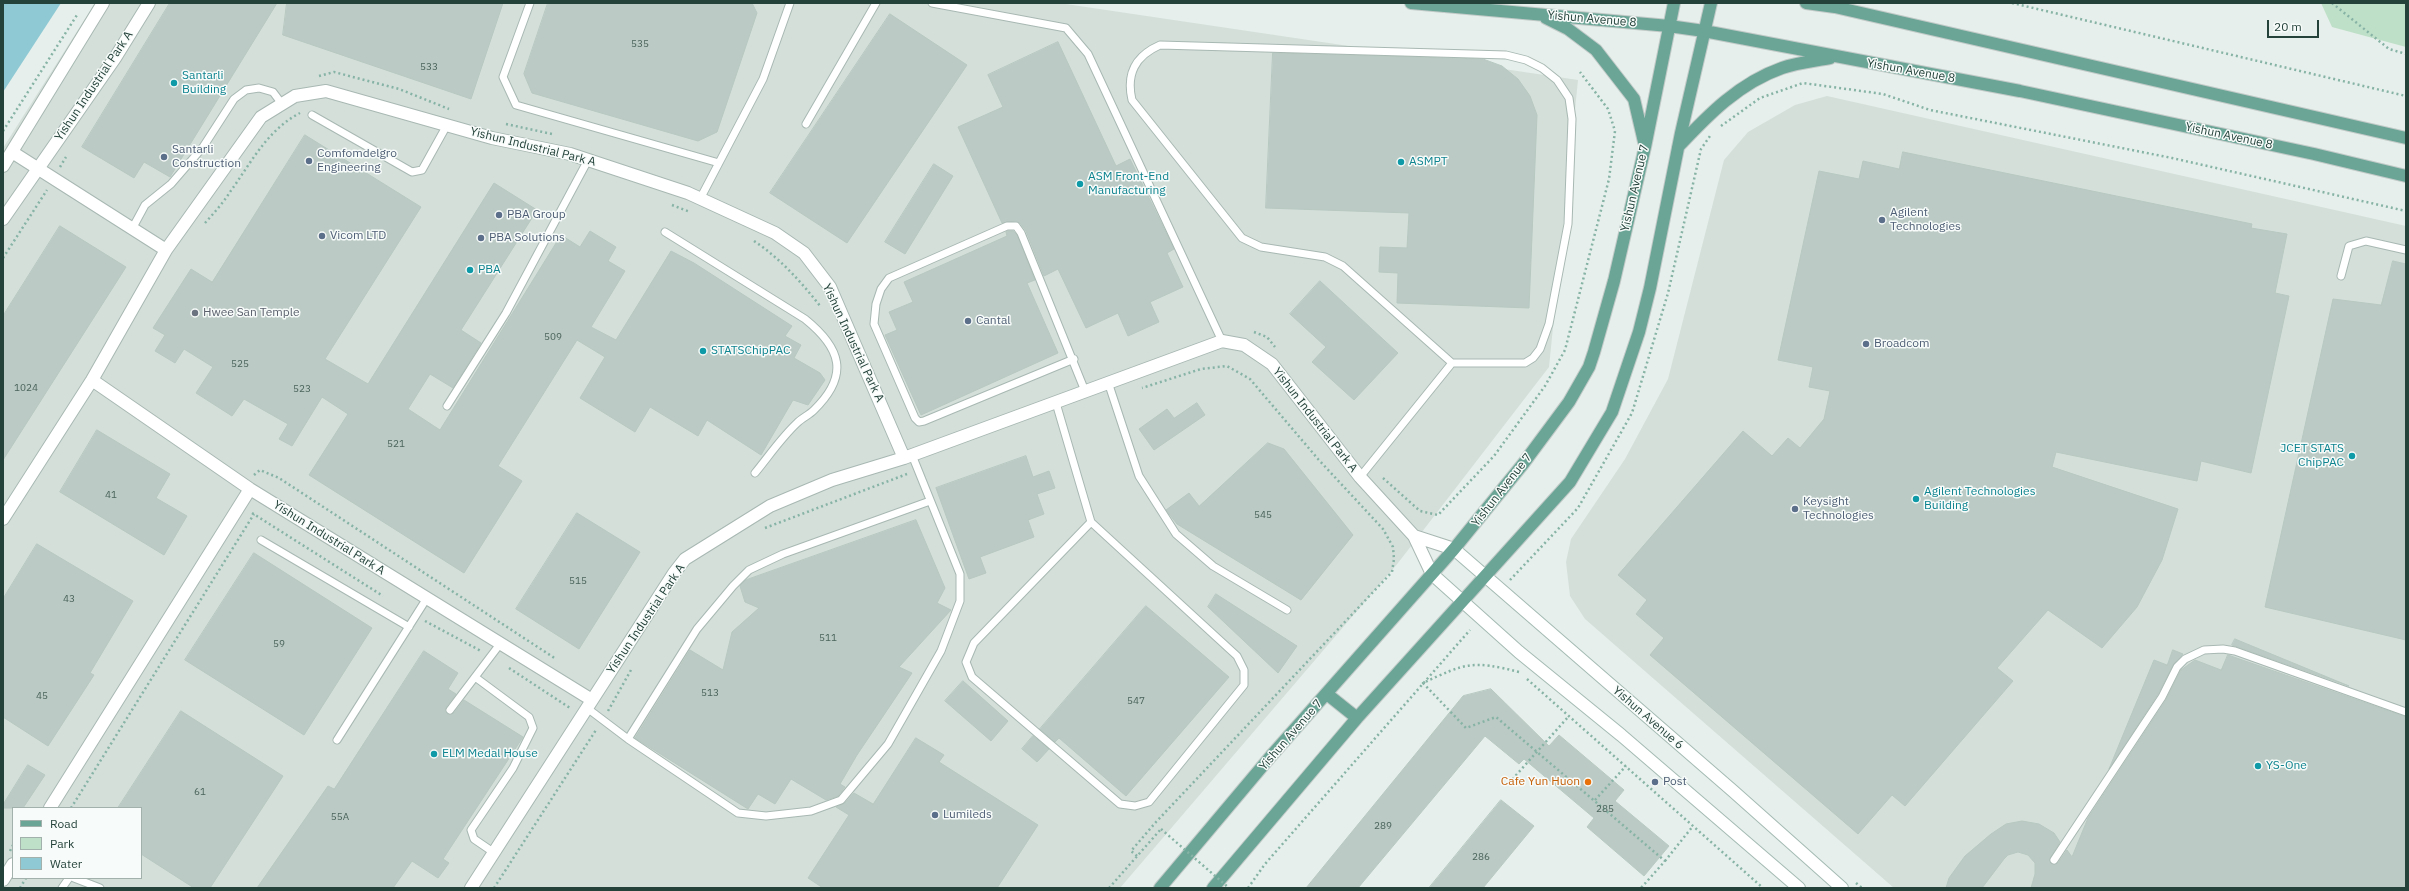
<!DOCTYPE html>
<html>
<head>
<meta charset="utf-8">
<style>
	body { margin:0 }
	#map { position:relative; width:2409px; height:891px; overflow:hidden; background:#e6efeb; font-family:"IBM Plex Sans",sans-serif }
	canvas { display:block }
	.frame { position:absolute; inset:0; border:4px solid #24423a; pointer-events:none }
	.legend { position:absolute; left:12px; top:807px; width:130px; height:72px; box-sizing:border-box; background:#f7fbf9; border:1px solid #a3b1ad; margin:0; padding:5px 7px; list-style:none; font-size:12px; color:#24423a }
	.legend li { display:flex; align-items:center; gap:8px; height:20px }
	.legend b { width:20px; border:1px solid #a3b1ad }
	.scale { position:absolute; left:2267px; top:20px; width:52px; height:18px; box-sizing:border-box; border:2px solid #24423a; border-top:0; padding-left:5px; font-size:12px; line-height:14px; white-space:nowrap; color:#24423a; -webkit-text-stroke:3px #f7fbf9; paint-order:stroke }
</style>
</head>
<body>
<div id="map">
<canvas width="2409" height="891"></canvas>
<div class="frame"></div>
<ul class="legend">
<li><b style="height:5px;background:#6aa596"></b>Road</li>
<li><b style="height:11px;background:#bfe0c8"></b>Park</li>
<li><b style="height:11px;background:#8ec9d4"></b>Water</li>
</ul>
<div class="scale">20 m</div>
</div>
<script>
const ctx = document.querySelector('canvas').getContext('2d');
ctx.lineJoin = 'round';
function fill(path, color) {
  ctx.fillStyle = color;
  ctx.fill(path, 'evenodd');
}
function strokePath(path, color, width, dash) {
  ctx.strokeStyle = color;
  ctx.lineWidth = width;
  ctx.lineCap = dash ? 'butt' : 'round';
  ctx.setLineDash(dash || []);
  ctx.stroke(path);
}
function label(font, color, halo, rows, align = 'center') {
  ctx.font = font + ' "IBM Plex Sans",sans-serif';
  ctx.lineWidth = 3;
  ctx.setLineDash([]);
  ctx.textBaseline = 'middle';
  ctx.strokeStyle = halo;
  ctx.fillStyle = color;
  for (const [text, x, y, turn = 0] of rows) {
    ctx.save();
    ctx.translate(x, y);
    ctx.rotate((+turn || 0) * Math.PI / 180);
    ctx.textAlign = isNaN(turn) ? turn : align;
    if (halo) ctx.strokeText(text, 0, 0);
    ctx.fillText(text, 0, 0);
    ctx.restore();
  }
}
const built = new Path2D(`
	M95,3H1059L1578,80L1549,367L1398,563L1120,888H3V148ZM13,808H141V878H13Z
	M1827,96L2406,226V888H1894L1585,619L1570,596L1566,562L1571,539L1625,459L1668,379L1724,160L1748,132L1795,105Z`);
const green = new Path2D(`
	M2321,3H2406V47L2332,27Z`);
const water = new Path2D(`
	M3,3H61L3,92Z`);
const building = new Path2D(`
	M170,3H277L170,177L144,162L134,178L82,147Z
	M287,3H503L471,99L283,35Z
	M548,3H752L757,13L717,132L698,141L532,93L524,74Z
	M890,14L967,65L847,243L770,193Z
	M1058,42L1116,166L1130,159L1174,249L1167,253L1183,287L1150,302L1159,322L1128,336L1118,313L1086,328L1058,269L1044,276L1026,231L1020,223L1016,221L1002,223L958,127L1003,107L988,75Z
	M1273,53L1483,59L1502,66L1518,79L1530,96L1537,115L1529,308L1397,303L1398,273L1379,272L1380,247L1407,248L1409,213L1266,208Z
	M305,135L421,207L325,359L368,384L494,183L537,210L461,330L481,343L453,388L430,374L408,409L440,430L561,235L580,247L590,231L616,247L608,261L625,271L591,327L616,340L671,251L694,263L792,326L785,336L801,345L794,358L820,373L825,380L808,405L793,400L761,455L707,420L698,436L650,407L635,432L580,398L605,357L577,340L498,466L522,481L464,573L309,475L348,414L322,397L292,446L279,439L288,424L244,399L232,416L196,393L213,367L184,349L175,363L155,351L165,335L153,328L191,269L212,282Z
	M1903,152L2252,224L2251,228L2287,234L2275,293L2289,296L2251,473L2201,461L2197,481L2056,452L2052,467L2178,509L2162,560L2137,607L2102,648L2048,610L1997,668L2013,681L1905,806L1892,795L1858,834L1650,655L1664,638L1636,614L1647,600L1618,575L1743,431L1772,456L1788,438L1800,448L1824,419L1830,391L1809,387L1813,367L1778,360L1819,171L1859,179L1863,161L1899,169Z
	M934,164L953,176L905,254L885,242Z
	M60,226L126,267L3,460V316Z
	M1008,231H1013L1017,235L1035,280L1027,283L1058,353L921,415L885,335L897,330L889,312L913,302L904,282L1007,236L1006,232Z
	M2393,261L2406,264V640L2265,607L2333,299L2381,305Z
	M1320,281L1398,353L1354,400L1312,362L1326,347L1290,314Z
	M1197,403L1205,415L1154,450L1139,429L1167,409L1174,418Z
	M97,430L170,474L156,498L187,516L164,555L60,492Z
	M1268,443L1284,449L1353,535L1301,600L1177,524L1166,510L1189,493L1199,506Z
	M1026,456L1033,477L1049,471L1055,488L1037,494L1044,514L1028,520L1034,537L980,557L986,573L969,579L936,488Z
	M577,513L640,552L579,649L516,609Z
	M916,520L945,588L937,603L951,610L899,667L912,673L857,755L840,784L845,787L838,796L826,800L791,779L775,804L758,794L748,809L635,738L690,650L723,670L732,632L759,608L745,602L740,586L746,580Z
	M37,544L133,601L90,673L94,675L48,746L3,717V599Z
	M254,553L372,628L304,735L185,660Z
	M1216,594L1297,646L1278,673L1208,607Z
	M1146,606L1229,677L1126,796L1059,738L1055,742L1040,729Z
	M2235,639L2349,686L2232,645Z
	M2173,650L2183,654L2173,665L2158,694L2109,769L2154,660L2167,665Z
	M424,651L458,673L448,689L456,694L446,707L447,714L454,713L464,700L523,737L443,859L449,863L438,878L412,861L393,888H257L328,786L334,789Z
	M2228,655L2406,717V888H2031L2035,874V863L2028,855L2018,852L2008,855L2004,859L1982,888H1946L1949,878L1965,856L1991,834L2006,824L2022,821L2039,824L2054,833L2060,842L2050,858L2052,864L2058,863L2067,850L2072,857L2088,818L2166,700L2181,670L2195,660L2221,670Z
	M963,681L1008,721L991,741L945,701Z
	M1491,689L1549,746L1559,735L1624,790L1615,801L1669,846L1644,876L1587,827L1594,818L1524,759L1519,764L1485,736L1358,888H1306L1463,696Z
	M181,711L283,776L210,888H194L141,854V808H118Z
	M1033,736L1049,749L1037,762L1022,749Z
	M916,738L944,755L939,762L1038,825L997,888H823L808,878L849,815L836,807L845,803L854,793L873,804Z
	M28,765L45,775L23,808H3V805Z
	M1501,800L1534,826L1483,888H1429Z`);
const path = new Path2D(`
	M2012,3L2406,96
	M2332,3L2389,49L2406,54
	M319,76L334,72L399,89L449,109
	M506,124L552,134
	M1721,126L1760,98L1803,83L1883,94L1930,110L2172,158L2406,211
	M3,131L77,15
	M60,167L66,157
	M672,205L690,212
	M205,223C214,213 223,203 230,192C251,163 267,130 300,113
	M754,241C781,259 801,282 821,307
	M3,258L47,190
	M1254,332L1267,337L1275,347
	M254,475L260,470L279,478L556,659
	M1383,478L1420,511L1438,515L1494,456L1545,386L1565,350L1609,179L1615,131L1608,109L1580,72
	M252,513L383,596
	M765,528L907,474
	M1510,580L1578,508L1632,413L1668,293L1701,149L1710,136
	M425,621L481,651
	M509,668L570,708
	M1519,672C1472,660 1466,663 1423,683L1466,728L1496,717L1665,861L1641,888
	M1527,679L1763,888
	M608,711L631,670
	M1509,783L1569,716
	M1595,800L1626,766
	M71,808L254,514
	M10,851L13,845
	M1137,856L1131,851L1156,822L1392,572L1394,559L1393,547L1383,529L1318,459L1250,379L1227,366L1201,369L1142,388
	M1665,861L1693,826
	M1856,883L1862,888
	M20,888L26,878
	M494,888L596,730
	M1109,888L1161,829
	M1248,888L1265,864L1470,630`);
const lane = new Path2D(`
	M530,3L503,77L516,105L719,163
	M932,3L1066,28L1088,54L1222,341
	M1160,45L1506,55L1526,60L1542,68L1557,80L1569,98L1572,119L1568,224L1549,324L1540,349L1533,358L1525,363H1452L1343,266L1325,257L1261,247L1242,238L1132,100C1126,74 1135,56 1160,45Z
	M312,115L412,172L422,170L447,125
	M806,124L876,3
	M700,199L763,79L790,3
	M132,229L145,205L171,184L203,147L234,99L246,90L259,88L273,92L282,104
	M665,232L805,319C841,348 850,375 814,410C809,415 802,418 797,423C781,438 769,456 755,473
	M2341,276L2349,246L2366,241L2406,250
	M1074,359L924,421L919,422L915,418L874,324L876,304L881,289L889,278L1007,226H1016L1021,233L1085,391
	M1108,382L1139,476L1176,534L1213,566L1287,610
	M1056,403L1091,522L1237,656L1244,670V685L1149,802L1135,806L1120,804L972,677L966,662L974,643L1091,522
	M447,406L506,313L588,160
	M1360,477L1452,363
	M261,540L409,627
	M475,677L529,717L533,728L513,768L471,830L474,839L493,852
	M587,708L628,739L738,813L766,816L811,811L841,800L888,744L941,651L960,601V574L912,455
	M450,710L500,644
	M628,739L697,629L733,586L749,570L783,554L930,501
	M337,740L427,598
	M2054,860L2162,697L2177,667L2185,659L2204,650L2223,649L2235,651L2406,712
	M74,878L100,888
	M62,888L69,878`);
const street = new Path2D(`
	M12,152L166,250
	M3,166L103,3
	M3,219L115,58L149,3
	M92,380L250,489L592,700
	M3,519L92,380L166,250L261,117L295,96L326,91L492,138L570,154L688,193L775,233L804,253L830,287L904,458
	M1414,536L1454,549
	M50,808L250,489
	M3,880L13,864
	M471,888L674,573L685,559L770,506L832,480L904,458L1222,341L1244,345L1272,364L1360,477L1414,536L1432,574`);
const secondary = new Path2D(`
	M1454,549L1733,791L1842,888
	M1432,574L1519,652L1621,735L1799,888`);
const primary = new Path2D(`
	M1411,3L1669,26L1704,31L2020,91L2314,154L2406,176
	M1806,3L1835,7L2406,138
	M1546,18L1568,29L1596,50L1634,99L1644,142
	M1678,147C1708,115 1739,83 1782,68C1796,63 1814,61 1830,58
	M1327,694L1357,718
	M1160,888L1271,756L1454,549L1523,464L1569,402L1589,367L1594,352L1614,281L1645,147L1674,3
	M1213,888L1357,718L1570,482L1612,412L1639,332L1650,288L1681,133L1711,3`);
const pathBridge = new Path2D(`
	M1161,829L1229,888`);
const markers = [
	[174,83,4,"#0f9aa8"],
	[164,157,4,"#5c6f8a"],
	[309,161,4,"#5c6f8a"],
	[1401,162,4,"#0f9aa8"],
	[1080,184,4,"#0f9aa8"],
	[499,215,4,"#5c6f8a"],
	[1882,220,4,"#5c6f8a"],
	[322,236,4,"#5c6f8a"],
	[481,238,4,"#5c6f8a"],
	[470,270,4,"#0f9aa8"],
	[195,313,4,"#6b7280"],
	[968,321,4,"#5c6f8a"],
	[1866,344,4,"#5c6f8a"],
	[703,351,4,"#0f9aa8"],
	[2352,456,4,"#0f9aa8"],
	[1916,499,4,"#0f9aa8"],
	[1795,509,4,"#5c6f8a"],
	[434,754,4,"#0f9aa8"],
	[2258,766,4,"#0f9aa8"],
	[1588,782,4,"#e8710a"],
	[1655,782,4,"#5c6f8a"],
	[935,815,4,"#5c6f8a"]
];
const numberNames = [
	["535",640,44],
	["533",429,67],
	["509",553,337],
	["525",240,364],
	["1024",26,388],
	["523",302,389],
	["521",396,444],
	["41",111,495],
	["545",1263,515],
	["515",578,581],
	["43",69,599],
	["511",828,638],
	["59",279,644],
	["513",710,693],
	["45",42,696],
	["547",1136,701],
	["61",200,792],
	["285",1605,809],
	["55A",340,817],
	["289",1383,826],
	["286",1481,857]
];
const streetNames = [
	["Yishun Avenue 8",1592,19,5],
	["Yishun Avenue 8",1911,71,10],
	["Yishun Industrial Park A",94,86,-56],
	["Yishun Avenue 8",2229,136,12],
	["Yishun Industrial Park A",533,147,14],
	["Yishun Avenue 7",1635,188,-77],
	["Yishun Industrial Park A",853,343,65],
	["Yishun Industrial Park A",1315,420,52],
	["Yishun Avenue 7",1502,490,-52],
	["Yishun Industrial Park A",329,538,32],
	["Yishun Industrial Park A",646,619,-56],
	["Yishun Avenue 6",1648,718,41],
	["Yishun Avenue 7",1291,735,-49]
];
const cultureNames = [
	["Santarli",182,76],
	["Building",182,90],
	["ASMPT",1409,162],
	["ASM Front-End",1088,177],
	["Manufacturing",1088,191],
	["PBA",478,270],
	["STATSChipPAC",711,351],
	["JCET STATS",2344,449,"right"],
	["ChipPAC",2344,463,"right"],
	["Agilent Technologies",1924,492],
	["Building",1924,506],
	["ELM Medal House",442,754],
	["YS-One",2266,766]
];
const serviceNames = [
	["Santarli",172,150],
	["Construction",172,164],
	["Comfomdelgro",317,154],
	["Engineering",317,168],
	["Agilent",1890,213],
	["Technologies",1890,227],
	["PBA Group",507,215],
	["Vicom LTD",330,236],
	["PBA Solutions",489,238],
	["Cantal",976,321],
	["Broadcom",1874,344],
	["Keysight",1803,502],
	["Technologies",1803,516],
	["Post",1663,782],
	["Lumileds",943,815]
];
const worshipNames = [
	["Hwee San Temple",203,313]
];
const foodNames = [
	["Cafe Yun Huon",1580,782]
];
fill(built, '#d4dfda');
fill(green, '#bfe0c8');
fill(water, '#8ec9d4');
fill(building, '#bbcac4');
strokePath(building, '#b8c9c2', 1);
strokePath(lane, '#a8b8b2', 9);
strokePath(street, '#a8b8b2', 14);
strokePath(secondary, '#a4bbb3', 14);
strokePath(primary, '#c2cac8', 14);
strokePath(path, '#86b3a5', 2.5, [2, 3]);
strokePath(lane, '#fff', 7);
strokePath(street, '#fff', 12);
strokePath(secondary, '#fff', 12);
strokePath(primary, '#6aa596', 12);
strokePath(pathBridge, '#86b3a5', 2.5, [2, 3]);
for (const [x, y, r, color] of markers) {
  const dot = new Path2D();
  dot.arc(x, y, r, 0, 2 * Math.PI);
  ctx.fillStyle = color;
  ctx.fill(dot);
  strokePath(dot, '#f7fbf9', 1.5);
}
label('10px', '#4a645c', null, numberNames);
label('12px', '#24423a', '#f7fbf9', streetNames);
label('12px', '#0d838f', '#f7fbf9', cultureNames, 'left');
label('12px', '#4e5e75', '#f7fbf9', serviceNames, 'left');
label('12px', '#5b616d', '#f7fbf9', worshipNames, 'left');
label('12px', '#c56008', '#f7fbf9', foodNames, 'right');
</script>
</body>
</html>
